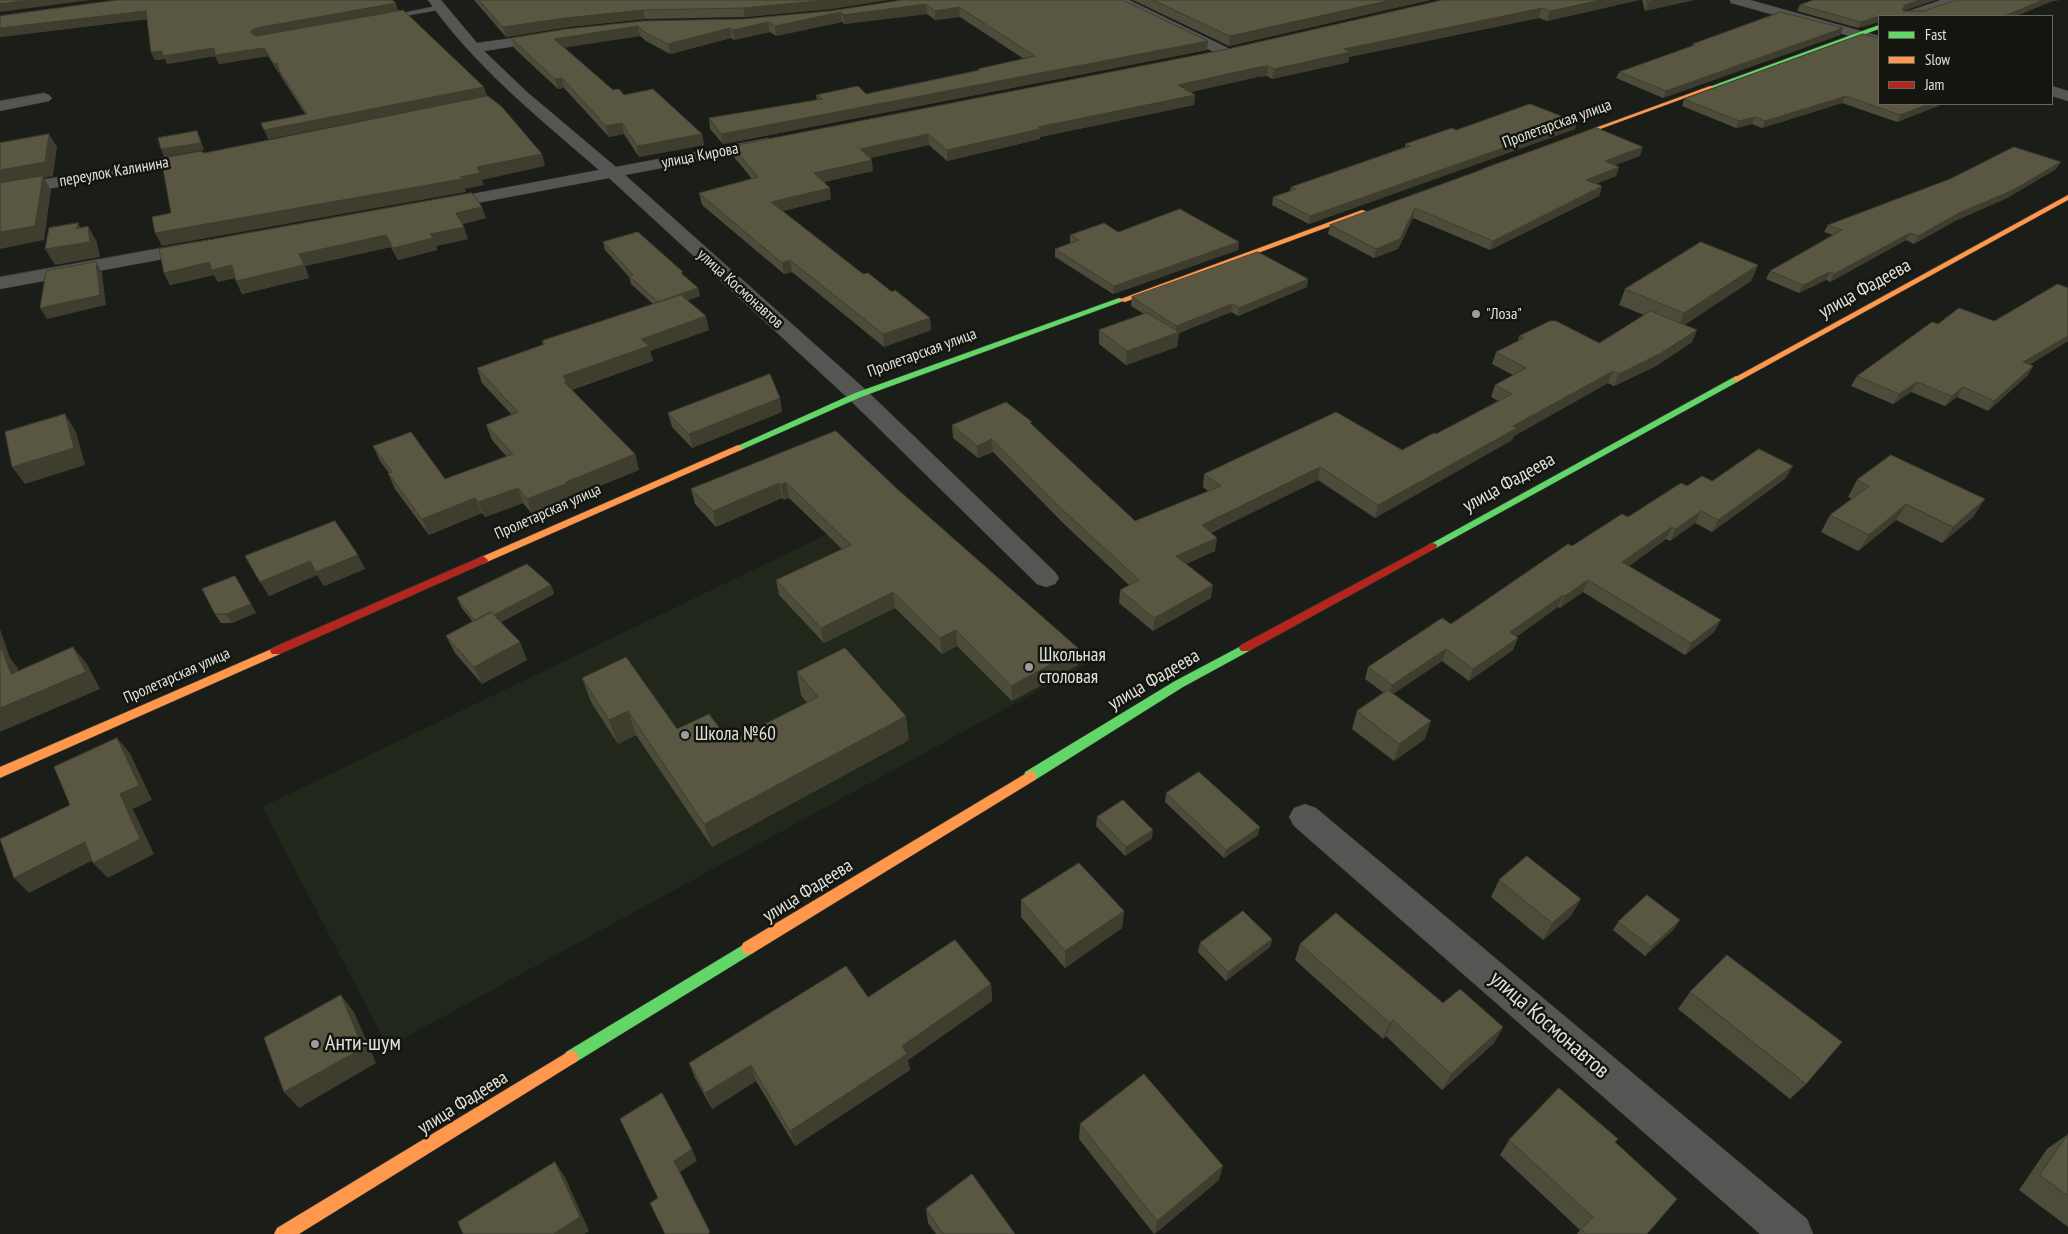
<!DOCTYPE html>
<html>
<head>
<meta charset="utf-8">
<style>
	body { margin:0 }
	#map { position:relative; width:2068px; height:1234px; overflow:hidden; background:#1b1d18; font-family:"PT Sans Narrow",sans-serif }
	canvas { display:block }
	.legend { position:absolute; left:1878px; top:15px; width:175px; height:90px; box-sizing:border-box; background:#13150e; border:1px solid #656761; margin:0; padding:6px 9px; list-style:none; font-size:15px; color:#e0e2dd }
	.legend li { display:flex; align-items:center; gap:10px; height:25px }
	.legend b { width:25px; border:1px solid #656761 }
</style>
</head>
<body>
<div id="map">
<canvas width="2068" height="1234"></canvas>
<ul class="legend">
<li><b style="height:6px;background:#63d668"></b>Fast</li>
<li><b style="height:6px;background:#ff974d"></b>Slow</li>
<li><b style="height:6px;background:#b3261e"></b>Jam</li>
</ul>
</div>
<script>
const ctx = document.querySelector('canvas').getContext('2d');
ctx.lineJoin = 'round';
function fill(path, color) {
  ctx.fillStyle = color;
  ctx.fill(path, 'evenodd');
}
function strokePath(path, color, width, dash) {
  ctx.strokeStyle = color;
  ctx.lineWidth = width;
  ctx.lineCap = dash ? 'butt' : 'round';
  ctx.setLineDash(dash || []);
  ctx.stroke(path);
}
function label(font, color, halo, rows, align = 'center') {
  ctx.font = font + ' "PT Sans Narrow",sans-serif';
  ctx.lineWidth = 5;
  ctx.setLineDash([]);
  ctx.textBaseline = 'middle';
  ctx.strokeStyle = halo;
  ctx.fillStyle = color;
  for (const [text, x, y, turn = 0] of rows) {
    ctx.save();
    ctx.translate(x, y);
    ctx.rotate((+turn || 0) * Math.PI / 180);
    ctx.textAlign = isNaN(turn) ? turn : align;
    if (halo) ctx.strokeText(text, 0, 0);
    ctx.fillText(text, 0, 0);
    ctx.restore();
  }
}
const built = new Path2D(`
	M900,499L1089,663L388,1047L262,807Z`);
const lane = new Path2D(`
	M441,5H444V9L388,19L384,17Z`);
const street = new Path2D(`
	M428,0H441L477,43L549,33L554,34L556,37L549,41L484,51L527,92L616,167L768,138L774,140L776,143L774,146L768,148L625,175L866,390L1055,572L1059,578L1055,584L1046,587L1037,584L850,400L609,178L440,210L434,209L431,205L434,201L440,200L599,170C538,117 474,66 428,0Z
	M1113,0H1129L1232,50L1234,53L1232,56H1222L1114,3Z
	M1730,0H1750L1879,36V44L1731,3Z
	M1941,0H1959L1958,3L1920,16H1901L1903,13Z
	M2052,86L2068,91V101L2052,96Z
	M44,93L49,95L52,98L49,101L0,111V101Z
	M199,153L205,154L207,158L205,162L0,197V187Z
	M195,242L202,244L204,248L202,252L0,289V277Z
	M1305,804L1316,808L1807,1219L1813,1234H1760L1294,826L1289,817L1294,808Z`);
const fast = new Path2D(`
	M1879,25V29L1714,88L1709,87Z
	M1119,298L1126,300L861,397L741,450L738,451L733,448L855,393Z
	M1736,376L1739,377V381L1436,548L1432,549L1427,546Z
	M1245,644L1251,648L1249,651L1183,687L1035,780L1030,781L1025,780L1024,776L1025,772L1175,681Z
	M748,942L753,943L755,948L753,953L576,1062L571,1064L566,1062L563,1057L566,1052Z`);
const slow = new Path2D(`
	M1710,86L1715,87L1488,170L1483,169Z
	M2068,195V200L1739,381L1736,382L1732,379Z
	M1362,210L1369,212L1125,302L1118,300Z
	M738,445L743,448L741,450L487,562L483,564L478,560L479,558Z
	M276,647L280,648L282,651L280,654L0,778V767Z
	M1030,771L1035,772L1036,776L1035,780L753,953L748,954L743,953L741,948L743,943Z
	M571,1050L576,1052L579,1057L576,1062L299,1234H274L277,1228Z`);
const jam = new Path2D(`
	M1432,543L1436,544L1437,546L1436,548L1249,651H1241L1239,648L1241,645Z
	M483,556L488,560L487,562L280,654H272L270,651L272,648Z`);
const wall = new Path2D(`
	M474,0H888L831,9L745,17L645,19L568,27L506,37Z
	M903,0H1123L1207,50L723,144L710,129L709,118L817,100L816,95L866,94L978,71V69L1024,59L960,17L935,20L927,14L844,24L842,22L776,36L770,32L734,40L731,38L670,54L646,41L640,36L564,47L613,90L624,95L702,134L704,145L639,157L624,134L609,137L564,88L558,89L514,48L511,38L566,29L744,19L830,11Z
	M1133,0H1430L1229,46Z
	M1443,0H1639L1547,21L1539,18L1349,57V62L1272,79L1267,76L1257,77L1191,92L1195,95L1194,105L1040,137V139L947,161L929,145L869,158L873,171L824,182L831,199L783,211L863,274L892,292L930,318L931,330L884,347L792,272L784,274L702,205L699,193L752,179L734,157L732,146L1228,49Z
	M1642,0H1694L1645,11Z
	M1814,0H1935L1903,11H1924L2050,2L2016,16H1879V22L1858,28L1797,11L1800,5Z
	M398,11L487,96L268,139L306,115L282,78L279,72H278L268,56L219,64L215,56L167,64L165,59L155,60L151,52L147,19L0,37V16Z
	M1843,28L1840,35L1663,98L1616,78L1619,72L1692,46L1693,44Z
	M1863,34L1879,104H1943L1897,122L1842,103L1762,128L1752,124L1736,128L1682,106L1684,99Z
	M1575,129L1309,224L1272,205L1273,197L1290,191L1291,187L1405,147V144L1456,130Z
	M1640,156L1615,165L1619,167L1616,176L1596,184L1602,186L1599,196L1490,250L1413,218L1398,249L1374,258L1328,234L1330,225Z
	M2056,169L2007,198L1955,221L1914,244L1906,240L1830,282L1826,280L1799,293L1766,279L1770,271L1833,235L1824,232L1828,225Z
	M486,218L462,224L468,239L436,246L437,250L398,260L391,247L305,266L309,278L242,294L236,281L235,278L218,282L214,275L170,285L164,273Z
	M1118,232L1239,242L1238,250L1113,294L1055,257V249L1071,243H1070V235Z
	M603,242L683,275L698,288L700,296L688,300L709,330L650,351L653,361L572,390L635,454L639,470L572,497L573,499L533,515L523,503L485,517L482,513L429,535L395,489L388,473H389L380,461L373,446L445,479L507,457L492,440L486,425L512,415L482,383L477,368L543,345L542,341L653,304L631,284L629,277L605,250Z
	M1758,265L1751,281L1684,325L1692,342L1656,366L1614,386L1608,383L1514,436L1512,440L1375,518L1318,480L1211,533L1215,551L1186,564L1211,598L1153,631L1119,603L1120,590L1129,585L1064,524L993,452L978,458L953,438L952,425H1032L1135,521L1208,491L1203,487L1204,474L1402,450L1436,434L1498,401L1491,397L1495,385L1513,375L1492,364L1496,352L1518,341L1519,336L1599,343L1644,315L1619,305L1625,289Z
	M1308,279L1307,287L1238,316L1231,312L1179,333L1177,347L1126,365L1099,344V330L1144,314L1131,306L1132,297Z
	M1994,321L2068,341L2029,365L2033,366L2027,376L1988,411L1957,397L1945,406L1911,392L1893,404L1851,386L1857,376L1938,324Z
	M780,398L782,412L692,448L672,427L668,413Z
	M836,431L896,488L1079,649L1078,665L1012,701L957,646L942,654L895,608L824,643L779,595L776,580L842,549L789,498L784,500L782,498L716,527L695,504L691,489Z
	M1786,478L1712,532L1695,523L1670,541L1666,539L1629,566L1714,632L1685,655L1583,592L1560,608L1558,607L1516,637L1513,650L1469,681L1442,661L1393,694L1425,739L1394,761L1352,729L1357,711L1384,693L1365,679L1368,667L1451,624L1572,546L1687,486L1712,481Z
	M1857,480L1974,516L1942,543L1896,520L1858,551L1821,532L1830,515L1852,499L1848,497Z
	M245,556L365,569L324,586L317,575L269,596Z
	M235,576L256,613L232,623H221L215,614Z
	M551,585L554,594L501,622L527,660L482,684L455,653L446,636L473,622L461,607L457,598Z
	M797,672L909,740L712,847L636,735L618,744L591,702L582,678L677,729L730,742L807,703L801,695Z
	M1166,793L1258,835L1224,858L1165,802Z
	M1097,817L1152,838L1125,856L1096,826Z
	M1499,880L1571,916L1543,940L1491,897Z
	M1021,900L1124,911L1122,928L1065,968L1021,917Z
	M1618,922L1674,929L1645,956L1613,930Z
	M1272,939L1270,947L1226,981L1198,952L1200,943Z
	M1300,944L1443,1003L1503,1027L1494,1043L1442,1090L1386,1036L1383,1039L1295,960Z
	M991,984L992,1001L908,1060L910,1070L795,1146L756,1081L712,1109L695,1078L689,1063L868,997Z
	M1690,992L1806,1084L1790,1099L1678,1009Z
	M1080,1124L1219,1180L1154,1234L1079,1139Z
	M2068,1134V1227L2019,1190L2047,1149Z
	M1509,1140L1615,1142L1647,1234H1577L1580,1230L1500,1155Z
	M926,1209L1015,1234H936L928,1223Z`);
const shadedWall = new Path2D(`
	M29,0H91L0,12V4Z
	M829,0H888L831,9L745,17L743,8Z
	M1391,0H1430L1229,46L1230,36Z
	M1601,0H1639L1547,21L1550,11Z
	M1656,0H1694L1645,11L1648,2Z
	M1920,0H1935L1902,11V10L1905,5Z
	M2043,0H2060L2050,2L2016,16H2004Z
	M396,3L398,11L254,39L251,31L256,28Z
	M926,4L927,14L844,24L843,15Z
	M959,7L960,17L935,20V11Z
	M1542,8L1539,18L1349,57V62L1272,79L1274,69L1344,49Z
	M643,10L645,19L568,27L506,37L503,27L565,18Z
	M146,11L150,19L0,37V28Z
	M841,12L842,22L776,36L775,26Z
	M1883,15L1882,16H1879V22L1858,28L1861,22Z
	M768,22L770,32L734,40L733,30Z
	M638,26L640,36L557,49L554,39Z
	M730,28L731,38L670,54L668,44Z
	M1843,28L1840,35L1663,98L1666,91Z
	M1208,41L1207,50L723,144L721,134Z
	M214,48H264L268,56L219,64L215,56L167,64L165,59L155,60L151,52L162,51Z
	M277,63L281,71L278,72L274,64Z
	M1268,66L1267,76L1257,77L1178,95V85L1259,67Z
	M562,78L564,88L558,89L555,79Z
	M484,87L487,96L268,139L264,130Z
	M1195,95L1194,105L1040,137V139L947,161V150L1038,127Z
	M1846,96L1842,103L1762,128L1765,121Z
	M1929,104H1943L1897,122L1900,115Z
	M1755,117L1752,124L1736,128L1739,121Z
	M1577,122L1575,129L1309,224L1310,216Z
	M622,123L624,134L609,137L606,126Z
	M197,131L200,138L204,150L164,157L161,149Z
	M49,134L57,147L53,176L44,178L51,190L44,240L0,249V170Z
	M702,134L704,145L639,157L637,146Z
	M928,134L929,145L861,160L860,149Z
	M1643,147L1640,156L1602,170L1605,161Z
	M542,154L545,166L482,180L484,185L465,189L466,192L162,246L155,233L460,177L477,167Z
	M872,160L873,171L815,184L814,173Z
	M2061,162L2056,169L2007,198L1955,221L1914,244L1918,236L1959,213Z
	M1619,167L1616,176L1583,189L1586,180Z
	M1602,186L1599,196L1490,250L1493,241Z
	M830,188L831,199L773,213L771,202Z
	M482,207L486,218L460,225L456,213Z
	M1415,208L1413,218L1398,249L1374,258L1376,249Z
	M78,223L87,239L88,226L97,242L100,257L55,265L45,249L77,229Z
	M464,227L468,239L436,246L437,250L398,260L393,248L430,234Z
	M1910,233L1906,240L1830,282L1834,274Z
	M386,235L391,247L305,266L309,278L242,294L236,281L299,254Z
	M1239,242L1238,250L1113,294L1114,286Z
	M790,260L792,272L784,274L782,263Z
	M96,262L102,273L106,305L47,319L40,308Z
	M209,262L232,265L238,277L218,282L214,275L170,285L164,273Z
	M1758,265L1751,281L1677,330L1684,313Z
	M1830,272L1826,280L1799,293L1803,285Z
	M1308,279L1307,287L1238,316L1239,308Z
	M698,288L700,296L659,310L658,302Z
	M1232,304L1231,312L1179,333L1177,347L1126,365L1127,351L1176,333V326Z
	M706,316L709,330L650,351L653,361L570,390L569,397L563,376L641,339Z
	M930,318L931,330L884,347L883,334Z
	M1697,330L1692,342L1656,366L1614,386L1619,374Z
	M2068,336V341L2016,372L2023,362Z
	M2033,366L2027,376L1988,411L1994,401Z
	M1613,371L1608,383L1514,436L1512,440L1375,518L1378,505L1513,426Z
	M1917,382L1911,392L1893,404L1899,394Z
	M1963,387L1957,397L1945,406L1952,396Z
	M780,398L782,412L692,448L689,434Z
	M65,414L76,432L85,465L25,484L12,467Z
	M992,439L993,452L978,458L977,446Z
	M635,454L639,470L572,497L573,499L533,515L527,499L566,482Z
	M1793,466L1786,478L1712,532L1718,520Z
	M1320,467L1318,480L1200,538L1202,525Z
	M786,482L789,498L784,500L781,485Z
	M779,483L782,498L716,527L713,511Z
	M518,488L523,503L485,517L478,502Z
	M475,498L482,513L429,535L422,519Z
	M1985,499L1974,516L1942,543L1953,527Z
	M1906,504L1896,520L1858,551L1869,535Z
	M1701,511L1695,523L1670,541L1676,529Z
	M1672,527L1666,539L1617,574L1622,562Z
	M1217,538L1215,551L1175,569L1176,556Z
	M358,555L365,569L324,586L316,572Z
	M310,561L317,575L269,596L260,582Z
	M235,576L256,613L232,623L226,614Z
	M1588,580L1583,592L1560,608L1565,596Z
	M551,585L554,594L481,633L477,624Z
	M1213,585L1211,598L1153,631L1154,618Z
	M893,592L895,608L824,643L821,628Z
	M1563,595L1558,607L1505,644L1510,632Z
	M1721,620L1714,632L1685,655L1691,643Z
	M0,629L10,658L17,667L26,691L11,674L0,654Z
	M956,630L957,646L942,654L940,638Z
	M1518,638L1513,650L1469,681L1473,669Z
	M520,642L527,660L482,684L474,667Z
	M73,647L87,664L100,689L0,732V708Z
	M1079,649L1078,665L1012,701L1011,686Z
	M1446,649L1442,661L1388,697L1392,685Z
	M628,711L636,735L618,744L609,720Z
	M906,716L909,740L712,847L704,824Z
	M1431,721L1425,739L1394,761L1399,744Z
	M117,738L130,753L152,800L133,809L154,854L108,878L93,863Z
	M1260,827L1258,835L1224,858L1226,850Z
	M1153,830L1152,838L1125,856L1126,847Z
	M85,842L99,857L29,893L14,878Z
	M1581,899L1571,916L1543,940L1552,923Z
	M1124,911L1122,928L1065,968V951Z
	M1680,920L1674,929L1645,956L1651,947Z
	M1272,939L1270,947L1226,981L1228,972Z
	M991,984L992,1001L908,1060L910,1070L795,1146L790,1131L902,1046Z
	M341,995L354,1012L376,1063L299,1108L284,1092Z
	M1393,1020L1386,1036L1383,1039L1390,1023Z
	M1503,1027L1494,1043L1442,1090L1451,1074Z
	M751,1065L756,1081L712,1109L705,1093Z
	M692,1149L697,1161L680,1172L674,1161Z
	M555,1162L565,1177L589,1231L584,1234H553Z
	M1223,1166L1219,1180L1155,1234L1157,1221Z`);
const building = new Path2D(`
	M0,0H29L0,4Z
	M117,0H392L396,3L256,28L251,31L252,34L257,36L403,10L484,87L264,130L261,123L307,114L279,70L277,63L274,64L264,48L215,55L214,48L163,56L162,51L151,52L146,11L0,28V16Z
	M479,0H829L743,8L643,10L565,18L503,27Z
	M903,0H1123L1208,41L721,134L709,118L822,99L816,95L858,86L866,94L980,70L978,69L1035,56L959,7L935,11L926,4L843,15L841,12L775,26L768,22L733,30L730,28L668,44L644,32L638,26L554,39L613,90L619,89L624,95L653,89L702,134L637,146L622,123L606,126L562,78L555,79L511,38L566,29L643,21L744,19L830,11Z
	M1153,0H1391L1230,36Z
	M1443,0H1601L1550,11L1542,8L1344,49L1350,52L1274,69L1268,66L1259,67L1178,85L1195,95L1038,127L1040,129L947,150L928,134L860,149L872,160L814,173L830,188L771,202L863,274L868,273L892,292L895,290L930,318L883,334L790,260L782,263L699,193L758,177L732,146L1228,49Z
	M1647,0H1656L1648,2Z
	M1814,0H1920L1905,5L1902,10L1904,11H1924L1957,0H2043L2004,16H1883V15L1861,22L1800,5Z
	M1781,12L1843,28L1666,91L1619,72L1695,45L1693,44Z
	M1863,34L1879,38V104H1929L1900,115L1846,96L1765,121L1755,117L1739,121L1684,99Z
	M488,96L502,107L542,154L477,167L480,173L460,177L462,179L155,233L152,217L171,213L161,158L202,151L203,153Z
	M1530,104L1577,122L1310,216L1273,197L1296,189L1291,187L1410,146L1405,144L1452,128L1456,130Z
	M1597,128L1643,147L1605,161L1619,167L1586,180L1602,186L1493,241L1415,208L1400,239L1376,249L1330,225Z
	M197,131L201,143L161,149L158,138Z
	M49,134L45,162L0,170V143Z
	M2014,147L2061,162L2011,191L1959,213L1918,236L1910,233L1834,274L1830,272L1803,285L1770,271L1842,230L1828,225L1950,179Z
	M43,176L35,226L0,232V183Z
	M472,193L482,207L456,213L464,227L430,234L433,238L393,248L386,235L299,254L304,265L236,281L232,265L212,270L209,262L164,273L159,249Z
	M1180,209L1239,242L1114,286L1055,249L1079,240L1070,235L1104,223L1118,232Z
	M78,223L77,229L88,226L90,242L45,249L49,228Z
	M638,232L683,272L681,273L698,288L658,302L629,276L633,275L603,242Z
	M1701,242L1758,265L1684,313L1625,289Z
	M1258,252L1308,279L1239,308L1232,304L1176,326L1132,297Z
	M96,262L100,295L40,308L46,271Z
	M2058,284L2068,288V336L2023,362L2033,366L1994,401L1963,387L1952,396L1917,382L1899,394L1857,376L1932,322L1938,324L1959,308L1994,321Z
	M681,295L706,316L641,339L649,346L563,376L567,381L564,382L635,454L566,482L568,483L527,499L518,488L478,502L475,498L422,519L388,473L392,472L373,446L411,432L445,479L513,454L486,425L518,412L477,368L545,344L542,341Z
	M1651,311L1697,330L1661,353L1619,374L1613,371L1513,426L1517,428L1378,505L1320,467L1202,525L1217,538L1176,556L1213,585L1154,618L1120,590L1139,580L1064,511L992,439L977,446L952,425L1006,402L1032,422L1030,423L1135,521L1221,486L1204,474L1336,412L1402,450L1434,433L1436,434L1512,394L1495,385L1526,368L1496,352L1524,338L1519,336L1550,321H1556L1599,343Z
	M1147,313L1179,332L1127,351L1099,330Z
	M770,374L780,398L689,434L668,413Z
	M65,414L74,448L12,467L5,432Z
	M836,431L896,488L1079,649L1011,686L956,630L940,638L893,592L821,628L776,580L851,545L786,482L781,485L779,483L713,511L691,489Z
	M1759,449L1793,466L1718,520L1701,511L1676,529L1672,527L1622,562L1721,620L1691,643L1588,580L1565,596L1563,595L1510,632L1518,638L1473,669L1446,649L1392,685L1368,667L1442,618L1451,624L1568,544L1572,546L1622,514L1628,517L1681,483L1687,486L1702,476L1712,481Z
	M1891,455L1985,499L1953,527L1906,504L1869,535L1830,515L1869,486L1857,480Z
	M335,521L358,555L316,572L310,561L260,582L245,556Z
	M527,564L551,585L494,615L491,612L475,621L457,598Z
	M235,576L251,604L226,614H215L202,589Z
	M491,612L520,642L474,667L446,636Z
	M73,647L86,672L0,708V650L2,649L11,674Z
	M845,648L906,716L704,824L628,711L609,720L582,678L626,657L677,729L709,714L730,742L818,697L797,672Z
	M1388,690L1431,721L1399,744L1357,711Z
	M117,738L139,785L120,794L140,839L93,863L85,842L14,878L0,839L70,805L54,767Z
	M1199,772L1260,827L1226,850L1166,793Z
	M1123,800L1153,830L1126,847L1097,817Z
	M1527,856L1581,899L1552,923L1499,880Z
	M1079,863L1124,911L1065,951L1021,900Z
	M1647,895L1680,920L1651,947L1618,922Z
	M1243,911L1272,939L1228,972L1200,943Z
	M1336,913L1443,1003L1460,989L1503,1027L1451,1074L1393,1020L1390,1023L1300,944Z
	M955,940L991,984L902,1046L907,1054L790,1131L751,1065L705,1093L689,1063L846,966L868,997Z
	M1727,955L1842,1042L1806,1084L1690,992Z
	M341,995L363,1048L284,1092L264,1038Z
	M1144,1074L1223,1166L1157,1221L1080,1124Z
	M1559,1088L1618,1139L1615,1142L1677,1199L1647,1234H1586L1581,1229L1593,1217L1509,1140Z
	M662,1093L692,1149L674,1161L710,1232L708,1234H665L650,1203L658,1198L620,1119Z
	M2068,1134V1196L2040,1175Z
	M555,1162L580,1217L553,1234H463L458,1222Z
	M972,1174L1015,1234H943L926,1209Z`);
const markers = [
	[1476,314,5,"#9b9d98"],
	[1029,667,5,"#9b9d98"],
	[685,735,5,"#9b9d98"],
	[315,1044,5,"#9b9d98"]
];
const farStreetnames = [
	["Пролетарская улица",1557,124,-20],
	["улица Кирова",700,156,-11],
	["переулок Калинина",114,172,-10],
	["улица Космонавтов",740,289,42],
	["Пролетарская улица",922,353,-20],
	["Пролетарская улица",548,512,-24],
	["Пролетарская улица",177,676,-24]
];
const farPoinames = [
	["\"Лоза\"",1486,314]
];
const streetNames = [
	["улица Фадеева",1865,289,-29],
	["улица Фадеева",1509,483,-29],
	["улица Фадеева",1154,680,-30],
	["улица Фадеева",808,891,-32],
	["улица Фадеева",463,1103,-32]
];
const poiNames = [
	["Школьная",1039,656],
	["столовая",1039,678],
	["Школа №60",695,735]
];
const nearStreetnames = [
	["улица Космонавтов",1549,1025,41]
];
const nearPoinames = [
	["Анти-шум",325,1044]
];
fill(built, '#22271b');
strokePath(lane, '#373834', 1);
strokePath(street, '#373834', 1);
strokePath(fast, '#373834', 1);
strokePath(slow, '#373834', 1);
strokePath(jam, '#373834', 1);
fill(lane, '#555654');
fill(street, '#555654');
fill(fast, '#63d668');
fill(slow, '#ff974d');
fill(jam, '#b3261e');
fill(wall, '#4d4b39');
fill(shadedWall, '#3e3d2e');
fill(building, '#595742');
strokePath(building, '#3e3d2e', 1);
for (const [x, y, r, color] of markers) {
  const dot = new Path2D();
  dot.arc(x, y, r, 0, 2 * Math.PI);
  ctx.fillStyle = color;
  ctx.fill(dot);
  strokePath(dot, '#13150e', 2);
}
label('16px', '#e0e2dd', '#13150e', farStreetnames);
label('16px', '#e0e2dd', '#13150e', farPoinames, 'left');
label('19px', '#e0e2dd', '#13150e', streetNames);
label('19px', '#e0e2dd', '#13150e', poiNames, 'left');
label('22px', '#e0e2dd', '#13150e', nearStreetnames);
label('22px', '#e0e2dd', '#13150e', nearPoinames, 'left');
</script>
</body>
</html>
